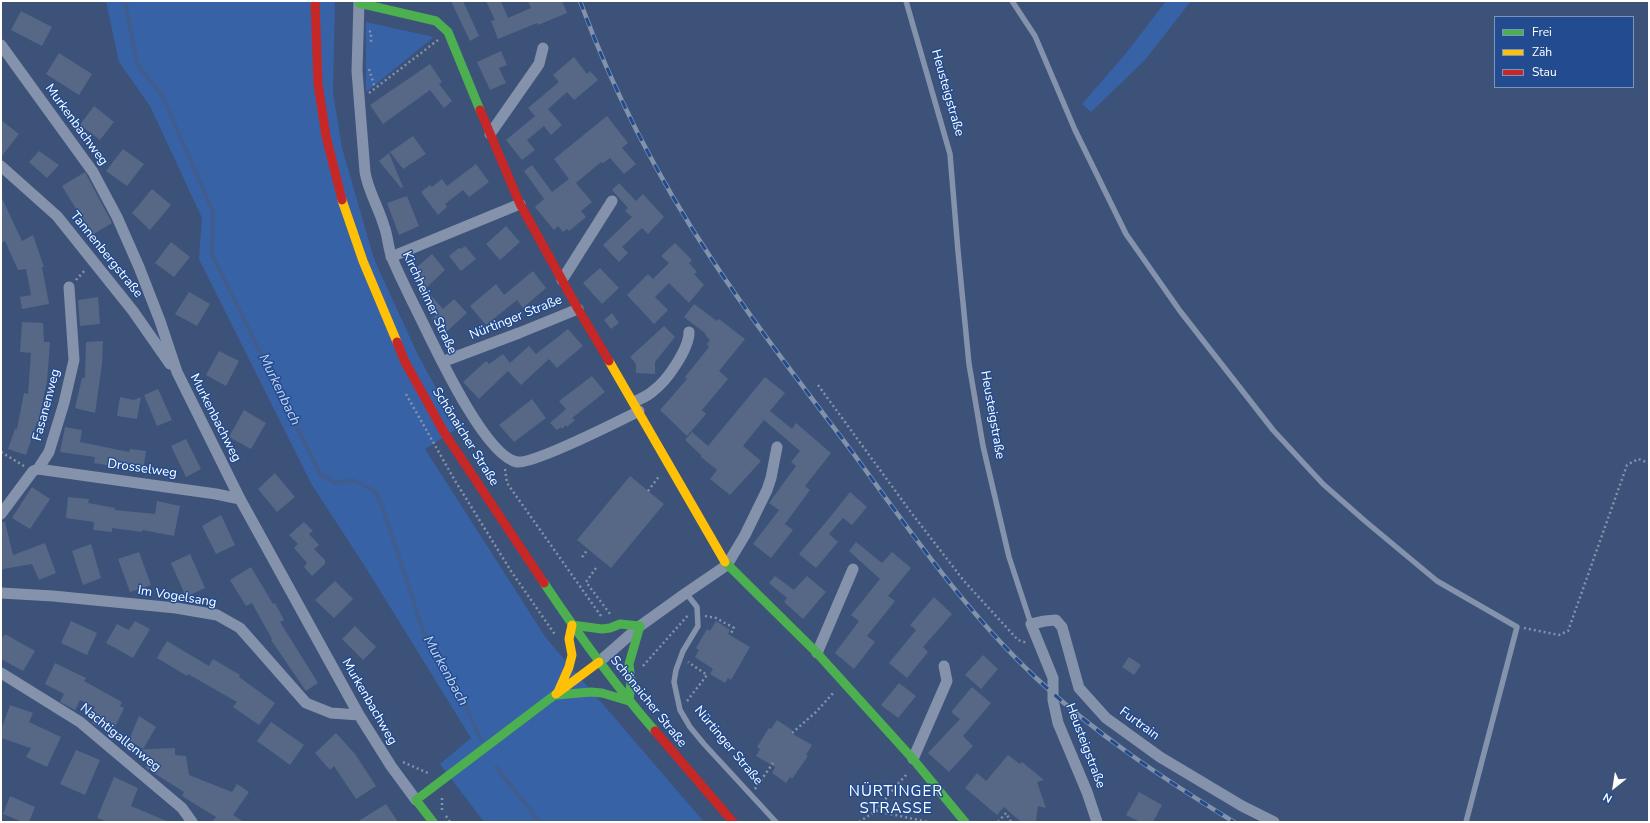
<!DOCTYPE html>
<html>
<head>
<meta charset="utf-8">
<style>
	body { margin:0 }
	#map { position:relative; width:1650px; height:823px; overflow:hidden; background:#3c5278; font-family:"Nunito Sans",sans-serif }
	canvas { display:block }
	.frame { position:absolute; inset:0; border:2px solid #fff; pointer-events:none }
	.legend { position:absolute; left:1494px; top:16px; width:140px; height:72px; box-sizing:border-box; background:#234c90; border:1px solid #7b94bc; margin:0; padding:5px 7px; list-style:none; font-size:12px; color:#fff }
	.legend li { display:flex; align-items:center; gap:8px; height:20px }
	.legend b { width:20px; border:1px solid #7b94bc }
	.north { position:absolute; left:1594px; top:767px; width:40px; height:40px; -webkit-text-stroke:3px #234c90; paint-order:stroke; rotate:210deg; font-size:11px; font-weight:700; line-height:16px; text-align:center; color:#fff }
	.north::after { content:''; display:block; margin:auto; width:14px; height:18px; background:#fff; clip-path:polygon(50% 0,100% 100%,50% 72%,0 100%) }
</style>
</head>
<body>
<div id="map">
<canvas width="1650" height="823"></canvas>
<div class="frame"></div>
<ul class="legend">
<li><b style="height:5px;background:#4caf50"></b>Frei</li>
<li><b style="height:5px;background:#ffc107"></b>Zäh</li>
<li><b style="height:5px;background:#c62828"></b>Stau</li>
</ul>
<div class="north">N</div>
</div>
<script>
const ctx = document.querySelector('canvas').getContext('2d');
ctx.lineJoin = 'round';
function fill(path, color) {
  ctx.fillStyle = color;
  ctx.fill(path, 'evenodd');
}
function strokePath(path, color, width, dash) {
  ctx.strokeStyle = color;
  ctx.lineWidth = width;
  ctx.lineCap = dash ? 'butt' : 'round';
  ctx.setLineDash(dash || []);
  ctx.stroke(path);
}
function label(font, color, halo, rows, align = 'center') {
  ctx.font = font + ' "Nunito Sans",sans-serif';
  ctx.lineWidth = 3;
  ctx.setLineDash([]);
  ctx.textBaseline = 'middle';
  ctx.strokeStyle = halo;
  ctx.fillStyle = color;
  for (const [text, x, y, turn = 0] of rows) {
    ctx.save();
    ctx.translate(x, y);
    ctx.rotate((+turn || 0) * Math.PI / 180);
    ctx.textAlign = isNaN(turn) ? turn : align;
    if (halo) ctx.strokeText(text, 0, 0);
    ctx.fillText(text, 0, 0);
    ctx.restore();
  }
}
const green = new Path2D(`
	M106,1H335L333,92L342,148L374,259L418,355L458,428L425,449L546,638L704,822H484L440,764L471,738L366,568L312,485L199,259L202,218L150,106L119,62Z
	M1166,1H1191L1145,60L1091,112L1082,104L1127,52Z
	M366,22L434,37L366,92Z`);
const stream = new Path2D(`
	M125,1L137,64L162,95L213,212L212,255L321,475L335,483L353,480L376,492L385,514L425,637L455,685L481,739
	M496,767L540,822`);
const building = new Path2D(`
	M451,1H463L479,36L470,41Z
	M486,1H501L508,18L531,8L528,1H562L567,13L538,25L537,23L498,39L491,21L495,20Z
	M21,11L52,27L42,46L11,30Z
	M501,51L507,65L499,68L506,83L490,90L477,62Z
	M59,53L92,74L79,95L46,74Z
	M574,57L587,74L590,71L598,80L574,100L567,92L548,109L562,125L551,135L544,126L527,140L535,150L522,160L506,140L535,116L528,108L559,82L553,75Z
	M430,64L442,82L439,84L452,101L444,108L430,90L383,124L370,105Z
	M94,106L114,122L100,140L80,125Z
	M607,116L628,143L622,148L636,164L624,174L610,158L603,163L601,162L576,183L592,202L581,211L586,217L569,231L567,229L563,232L558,226L554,230L535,207L544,199L524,171L532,165L552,192L569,179L554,159Z
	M1,120L19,134L1,157Z
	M413,136L426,154L403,169L390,152Z
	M123,149L144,164L127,186L106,171Z
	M39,151L59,165L47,178L29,162Z
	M389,153L403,187L401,188L379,161Z
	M476,164L489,182L469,197L463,190L445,204L447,207L438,215L421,192L430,185L432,187L442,179L447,186Z
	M85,172L112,223L92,235L62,186Z
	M619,183L636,201L643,194L664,217L648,234L642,228L622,247L628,253L619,262L603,245L632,217L625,211L628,208L612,190Z
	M152,189L171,205L150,230L132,213Z
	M1,196L22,241L33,235L44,267H42L49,304L22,309L20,297L31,295L26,269L18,270L5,241L1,243Z
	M407,196L419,226L399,235L387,203Z
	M506,226L520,242L500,260L486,244Z
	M171,242L190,257L174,277L155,263Z
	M675,243L692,260L689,263L697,272L694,274L704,285L689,303L669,283L655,297L668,310L654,324L627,295L648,274L653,279L669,263L661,256Z
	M465,246L476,259L461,271L449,256L459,248L461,249Z
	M432,254L445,270L423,291L410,273Z
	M600,268L619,288L602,304L583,283Z
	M533,271L546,288L523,308L517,300L486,325L470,306L496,284L504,295Z
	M427,291L443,309L454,299L467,313L445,333L432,319L436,315L420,297Z
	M189,292L210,304L197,326L175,314Z
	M98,297L100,324L80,326L78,300Z
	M694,304L717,321L719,319L745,339L719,371L728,379L702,410L706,414L687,436L660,410L687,379L685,377L709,347L707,344L710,340L705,335L706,334L684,317Z
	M612,313L619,323L611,329L604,320Z
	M22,322L43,323L44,342H50L47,382L38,423L37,422L26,455L8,449L15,429H17L24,393L28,394L31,353L20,352Z
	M664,326L675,337L655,362V374L636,373V364L630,357Z
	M568,329L583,346L557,368L549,359L521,385L508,371L479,399L463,382L486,361L489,364L503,354L510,363L529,346L536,354Z
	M103,341L102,364L95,413L75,408L82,378H85L86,342Z
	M219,351L239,361L226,386L206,375Z
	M592,376L605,392L572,418L575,420L567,427L566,425L562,429L561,427L557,430L550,423L566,409L559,401Z
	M765,377L785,393L770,411L792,429L796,423L831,453L805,486L810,490L785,524L793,530L771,558L753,544L779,510L769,503L796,466L791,462L800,451L764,420L743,446L761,461L730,495L710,479L717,470L701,457V455L685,440L692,432L708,446Z
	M158,389L172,420L157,426L144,395Z
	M120,397L134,400L141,397L137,419L117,416Z
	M532,399L546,418L514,442L499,425Z
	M244,410L266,423L251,449L229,437Z
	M65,427L82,430L80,442L129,452L130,449L146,451L143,471L94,463L95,457L60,452Z
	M186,439L201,469L186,477L171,446Z
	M275,473L295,497L277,512L258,489Z
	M630,476L664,504L611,568L577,540Z
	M32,487L50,499L30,529L12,518Z
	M850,492L867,507L852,525L843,518L829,534L838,542L816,568L799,554L831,516Z
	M68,497L89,499L88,503L115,508V510L155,514L157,501L180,506L174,536L142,530V532L112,528V532L93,530L94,522L66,518Z
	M221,515L235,545L216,554L202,526Z
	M1,522H5L13,555L45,543L56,573L39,580L32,564L3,569L1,573Z
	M304,522L313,531L309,534L319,545L314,549L325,560V564L312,576L304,567L307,563L294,548L298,544L289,535Z
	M856,542L882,563L892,552L911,568L888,596L895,601L867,636L875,642L854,669L835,653L859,621L851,615L880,579L849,551Z
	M91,544L101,578L83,585L72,551Z
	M139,552L151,585L130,592L118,559Z
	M190,554L205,588L186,597L171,563Z
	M251,567L273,604L275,603L284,620L280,622L318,683L306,691L271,640L272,639L252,603L246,606L230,580Z
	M775,576L794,590L807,576L826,592L803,619L784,602L787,598L769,583Z
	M335,581L353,599L334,618L315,600Z
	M934,597L952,614L923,647L928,652L907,678L889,663L916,630L910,625Z
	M71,621L97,633L87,655L61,643Z
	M135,621L150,629L133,658L106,643L117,624L129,630Z
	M716,621L730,630L728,634L750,647L731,680L728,678L725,683L710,674L713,669L695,657L699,650L696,648L707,629L710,631Z
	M355,626L376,647L363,660L342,639Z
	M5,634L35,651L23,671L1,659V640Z
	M167,641L209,666L213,659L240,675L239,677L275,703L259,725L233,707L237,702L188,674L187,676L157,658Z
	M983,655L998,669L981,689L965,675Z
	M1129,657L1141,665L1134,675L1122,667Z
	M55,663L86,678L84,681L122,702L120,706L124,708L113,731L108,728L107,731L92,723L96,716L91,714L95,707L80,700L75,710L60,702L64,694L45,684Z
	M899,683L916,696L898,718L881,705Z
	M972,687L991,703L963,736L973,746L949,772L928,753L960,719L951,712Z
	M10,705L33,713L29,722L61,737L47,767L26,757L31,748L1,738V730Z
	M139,716L156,727L143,749L129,740Z
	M777,720L792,730L791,733L812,745L806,755L808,756L792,779L790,777L786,783L772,773L775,767L756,756L760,749L757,747L769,728L771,729Z
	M271,722L304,745L290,765L257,741Z
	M336,733L355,754L376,786L356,799L334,766L330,770L315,753Z
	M175,748V755L186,756L189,775L232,792L237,784L249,792L233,815L244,822H212L216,817L182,796L184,792L146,768L149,762L126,750Z
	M76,750L100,760L85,795L60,784Z
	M1008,755L1020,764L1022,762L1044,780L1037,782L1046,808L1038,806L1036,822H1021L1004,807L997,815L965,788L977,773L986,781Z
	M114,777L138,788L131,806L169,822H108L97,818Z
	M1139,792L1162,805L1153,822H1140L1126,815Z
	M10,796L35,807L29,822H22L3,814Z
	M386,804L398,822H357Z`);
const path = new Path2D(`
	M369,31L371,32V43
	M369,69L375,88
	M369,93L438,40
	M76,280L86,269
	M818,385L910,511L964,581L1018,640L1027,643
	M406,394L454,479L511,571L556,636
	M1,452L24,466
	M505,469L507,483L601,616
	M648,491L660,475
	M582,557L588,549
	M596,568L586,582L610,614
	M705,616L716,618L734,628L730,635
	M1524,628L1559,635L1568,631L1627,465L1638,459L1649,463
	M643,666L689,614
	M687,701L707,675L688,662
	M792,733L816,712L834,692
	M403,762L430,774
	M755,789L773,763
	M442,798V811
	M876,811L895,787L908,773
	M446,816L450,822
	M859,822L876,811L928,822
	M998,822L1006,813L1011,822`);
const lane = new Path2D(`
	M906,1L950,154L958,251L969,364L983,446L1009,557L1031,624
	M1012,1L1035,36L1075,130L1126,234L1180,311L1273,430L1323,484L1365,521L1437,581L1517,627L1466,822
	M686,593L697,607L698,626L683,651L676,670L674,682L680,710L690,727L704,744L776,822`);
const street = new Path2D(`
	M359,1L357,71L365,172C368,191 379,208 384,226C388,236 388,248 392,258C400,277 409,295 418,313C433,343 484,456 517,462C534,464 619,421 639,411
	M1,45L93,172L117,217L139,267L160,321L177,372L240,499L359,715L391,766L416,800
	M490,134L539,64L543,48
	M1,166L57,216L133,311L170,364
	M391,257L520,204
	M562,280L612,201
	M442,362L519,333L578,309
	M634,402C640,399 648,396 653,391C667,381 689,349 689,332
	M38,469L216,494L240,499
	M1,514L33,471L38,469L49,452L64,403L74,360L69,287
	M1,593L53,596L176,608L217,615L240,628L306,703L331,713L359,715
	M817,653L853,569
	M599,662L640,626L686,593L727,565L745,535L767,490L771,478L777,447
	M1,673L80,722L182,808L192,822
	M913,759L947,681L944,666
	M1097,822L1087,792L1058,723L1053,700V678L1031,624L1045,621L1056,620L1062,627L1079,688L1106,718L1160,757L1242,806L1274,822`);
const fast = new Path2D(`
	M359,3L436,21L448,32L480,110
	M725,562L817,653L913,759L965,822
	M544,583C578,634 614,684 655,731
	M572,625L602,629L610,628L620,624L640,626L629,664L631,681L629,701
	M556,695L591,692L602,693L629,701
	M433,822L416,800L556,694`);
const slow = new Path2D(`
	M342,200L363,261L397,342
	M609,361L725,562
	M558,692L569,667L572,655L569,639L572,625
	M556,694L599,662`);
const jam = new Path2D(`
	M315,1L318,84L326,136L342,200
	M480,110L520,204L578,309L609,361
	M397,342L405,362L445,434L544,583
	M655,731L733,822`);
const rail = new Path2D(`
	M580,1C613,91 658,178 711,258C755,325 805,389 853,453C910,531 965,611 1035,677C1095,734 1164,779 1234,822`);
const streetNames = [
	["Heusteigstraße",947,93,74],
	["Murkenbachweg",76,125,54],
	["Tannenbergstraße",106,255,51],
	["Kirchheimer Straße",429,303,65],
	["Nürtinger Straße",516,318,-22],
	["Fasanenweg",47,405,-75],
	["Heusteigstraße",992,415,80],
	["Murkenbachweg",215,418,63],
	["Schönaicher Straße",465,437,58],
	["Drosselweg",142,469,8],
	["Im Vogelsang",177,597,9],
	["Murkenbachweg",369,702,60],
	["Schönaicher Straße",648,702,51],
	["Furtrain",1139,724,36],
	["Nachtigallenweg",120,738,39],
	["Nürtinger Straße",728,746,50],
	["Heusteigstraße",1085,746,69]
];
const waterNames = [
	["Murkenbach",279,390,64],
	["Murkenbach",445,671,61]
];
const quarterNames = [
	["NÜRTINGER",896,792],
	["STRASSE",896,809]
];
fill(green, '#3862a6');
strokePath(stream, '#415d8d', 4);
fill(building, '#566886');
strokePath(path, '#8493ab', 2.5, [2, 3]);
strokePath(lane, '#8493ab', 5.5);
strokePath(street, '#8493ab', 11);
strokePath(fast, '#4caf50', 9);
strokePath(slow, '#ffc107', 9);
strokePath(jam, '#c62828', 9);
strokePath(rail, '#8392ab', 4.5);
strokePath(rail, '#234c90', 3, [9]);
label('13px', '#fff', '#234c90', streetNames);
label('italic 14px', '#c1d5f3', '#234c90', waterNames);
ctx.letterSpacing = '1px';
label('15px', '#fff', '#234c90', quarterNames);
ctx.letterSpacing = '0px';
</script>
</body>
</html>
